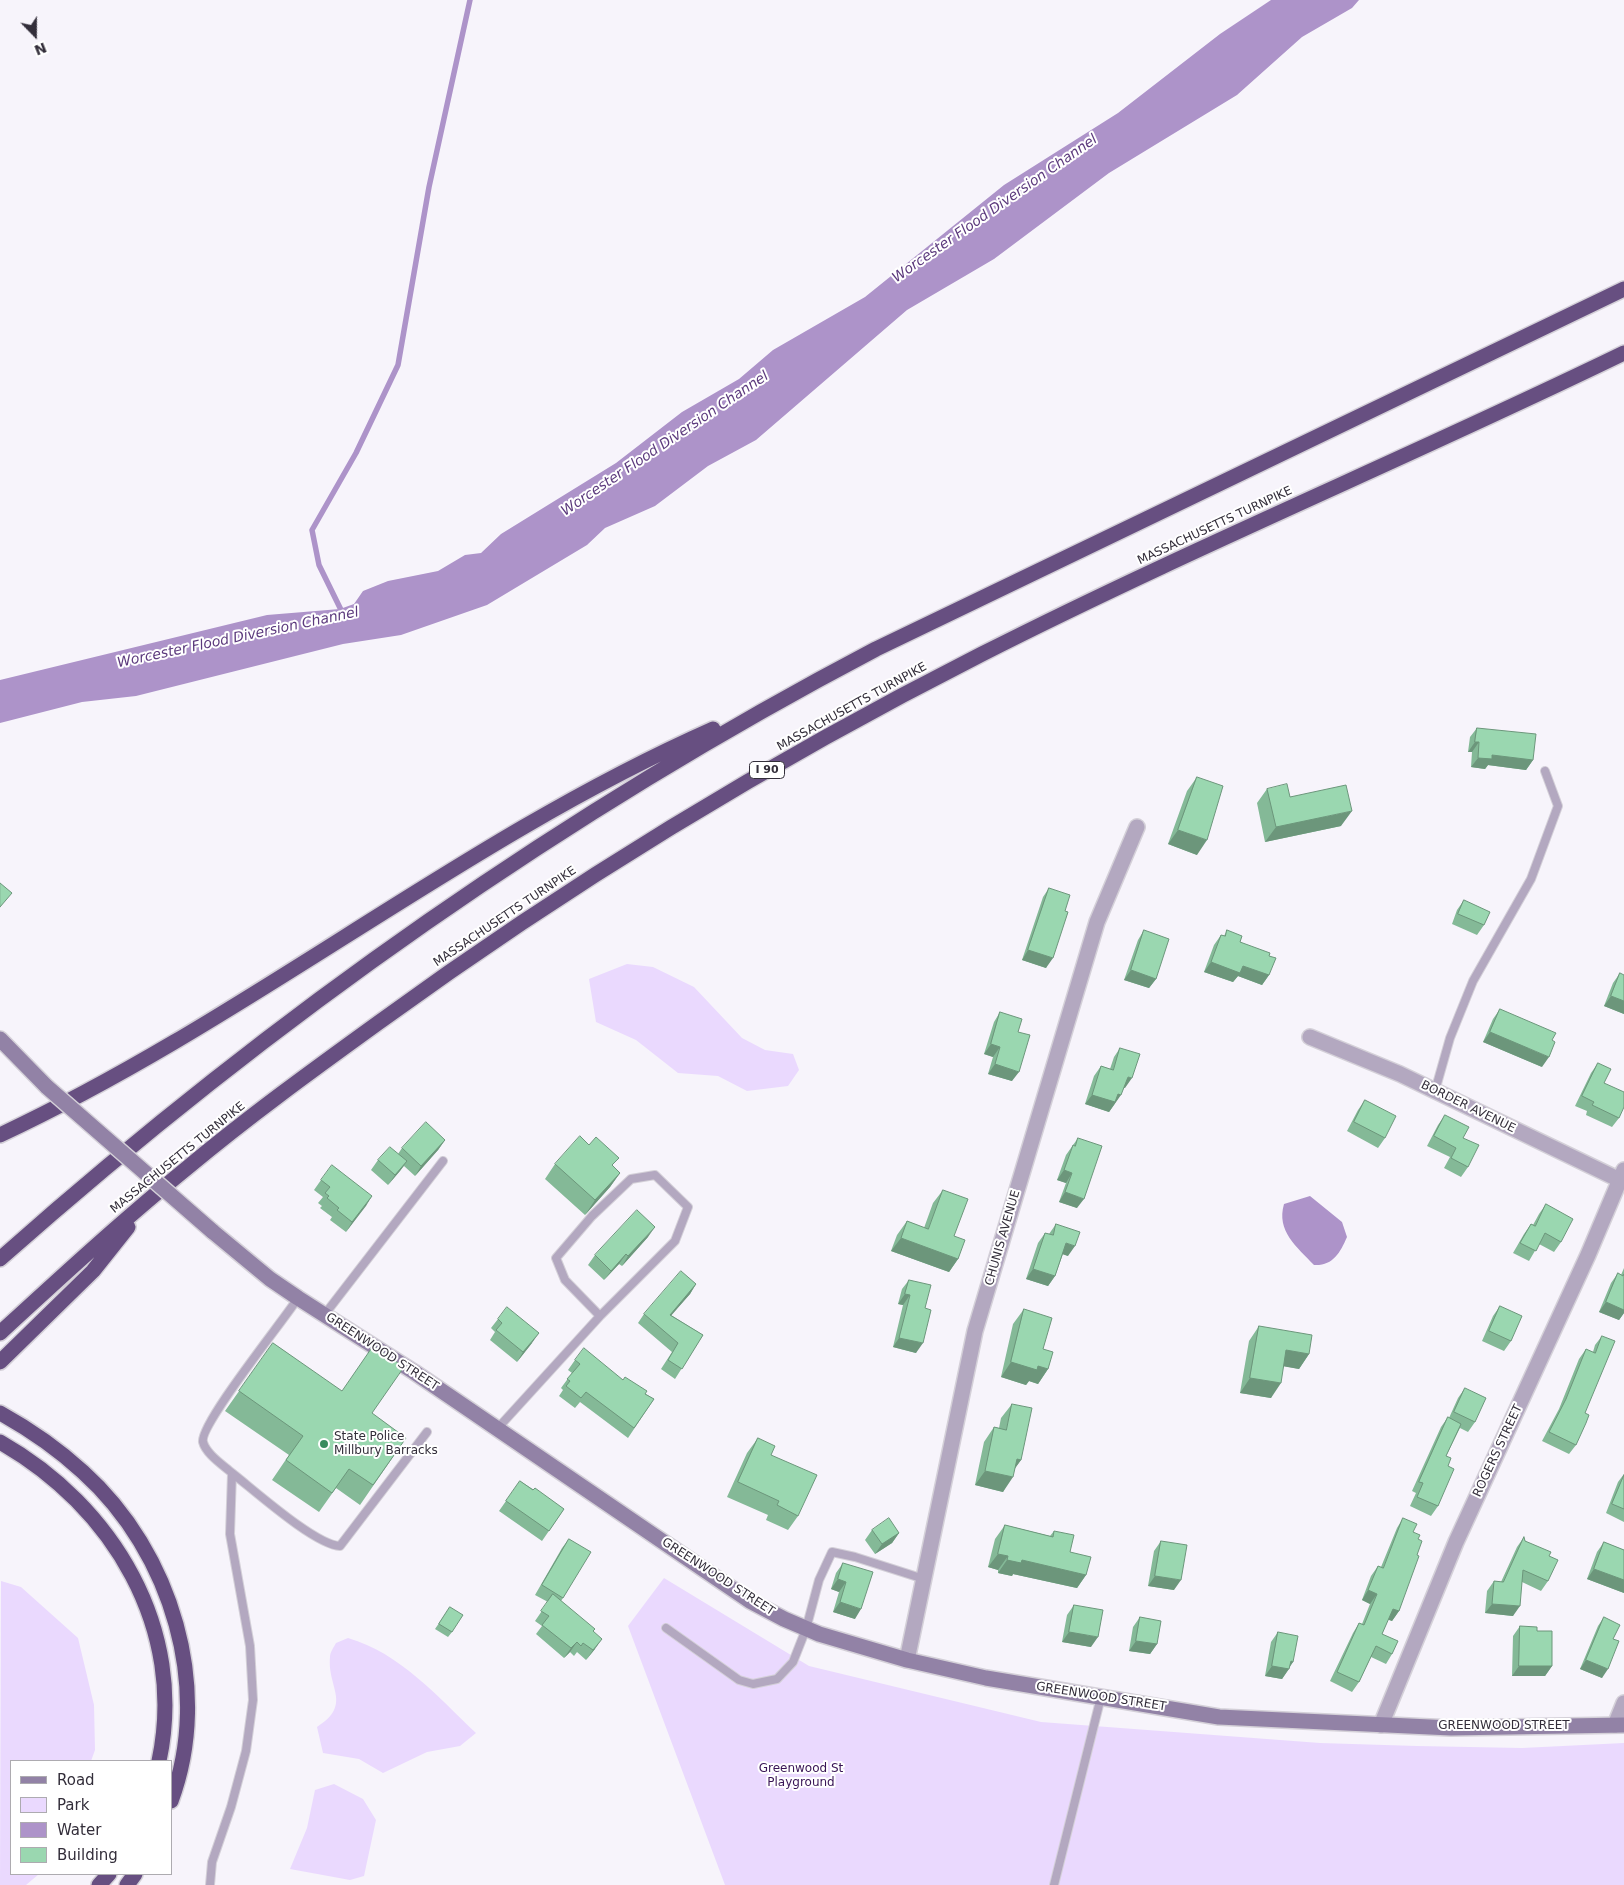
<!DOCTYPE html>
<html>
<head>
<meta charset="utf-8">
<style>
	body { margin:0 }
	#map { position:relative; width:1624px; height:1885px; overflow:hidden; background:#f7f4fb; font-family:"DejaVu Sans",sans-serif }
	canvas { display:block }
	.legend { position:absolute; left:10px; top:1760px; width:162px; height:115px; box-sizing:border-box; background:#fff; border:1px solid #adabb0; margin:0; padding:6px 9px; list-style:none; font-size:15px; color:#332e3a }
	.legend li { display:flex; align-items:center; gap:10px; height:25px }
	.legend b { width:25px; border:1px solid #adabb0 }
	.north { position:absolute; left:10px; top:10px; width:50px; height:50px; -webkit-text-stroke:4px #fff; paint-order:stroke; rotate:158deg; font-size:14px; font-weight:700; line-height:20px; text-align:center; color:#332e3a }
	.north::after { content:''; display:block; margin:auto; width:18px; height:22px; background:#332e3a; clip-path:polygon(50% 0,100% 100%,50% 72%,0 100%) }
</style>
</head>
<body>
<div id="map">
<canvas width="1624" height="1885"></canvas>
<ul class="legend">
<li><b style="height:6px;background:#9282a6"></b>Road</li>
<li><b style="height:14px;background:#ead9fe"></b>Park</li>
<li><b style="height:14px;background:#ad93c9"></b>Water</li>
<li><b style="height:14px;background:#9ad7b0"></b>Building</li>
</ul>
<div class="north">N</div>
</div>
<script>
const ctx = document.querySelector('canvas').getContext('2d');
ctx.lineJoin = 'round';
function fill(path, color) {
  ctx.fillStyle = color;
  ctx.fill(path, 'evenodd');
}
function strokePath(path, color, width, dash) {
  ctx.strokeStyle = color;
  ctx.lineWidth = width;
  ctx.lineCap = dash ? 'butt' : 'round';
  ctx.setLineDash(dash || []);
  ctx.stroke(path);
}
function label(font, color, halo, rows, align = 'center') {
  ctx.font = font + ' "DejaVu Sans",sans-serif';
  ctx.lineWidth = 4;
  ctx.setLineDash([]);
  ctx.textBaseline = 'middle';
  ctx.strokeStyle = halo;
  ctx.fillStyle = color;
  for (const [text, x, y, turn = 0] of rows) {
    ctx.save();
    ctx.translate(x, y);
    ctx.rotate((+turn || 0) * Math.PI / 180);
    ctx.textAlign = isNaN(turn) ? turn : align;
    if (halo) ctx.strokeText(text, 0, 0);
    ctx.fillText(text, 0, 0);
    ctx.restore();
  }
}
const green = new Path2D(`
	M627,964L653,967L694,987L742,1038L765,1050L793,1054L799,1070L788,1086L747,1091L718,1076L678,1073L636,1040L596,1022L589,979Z
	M664,1578L809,1666L1041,1722L1320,1743L1417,1746L1522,1748L1624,1743V1885H725L628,1626Z
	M1,1581L21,1587L78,1638L94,1705L95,1750L91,1761H11V1874H39L26,1885H0Z
	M348,1638C400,1653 438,1697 476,1733L460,1746L427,1752L383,1773L359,1759L323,1753L317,1727C353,1704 327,1688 330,1657C330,1652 334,1647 336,1643Z
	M334,1784L363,1799L376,1820L364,1876L350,1880L290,1869L307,1828L315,1790Z`);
const water = new Path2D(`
	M1271,0H1359L1352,8L1302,37L1237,95L1109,173L994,259L907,310L756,440L708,466L655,506L605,528L587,545L487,605L401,635L343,644L136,696L82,702L0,723V680L267,615L340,609L354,604L363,591L388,581L438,571L465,555L481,553L501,534L616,463L682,412L739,379L773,350L865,297L1004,185L1118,113L1220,34Z
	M1310,1196L1342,1222L1347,1237C1340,1253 1333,1266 1314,1265C1297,1247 1276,1231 1284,1204Z`);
const stream = new Path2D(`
	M344,616L319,565L312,530L356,453L398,365L429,187L470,0`);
const lane = new Path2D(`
	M1435,1091L1450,1038L1473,981L1531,879L1558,806L1545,771
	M325,1314L443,1161
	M497,1429L600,1316L675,1241L688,1207L655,1175L631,1179L592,1216L556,1258L565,1280L600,1316
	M232,1473C254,1490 315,1545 340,1546L427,1432
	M666,1628L739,1680L753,1684L777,1679L793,1662L806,1629L819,1580L832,1552L855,1557L924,1579
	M210,1885L212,1862L231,1807L246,1751L253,1700L250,1646L230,1534L232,1473C223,1465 206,1454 203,1442C199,1425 284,1320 298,1298
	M1054,1885L1101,1697`);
const street = new Path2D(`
	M1310,1037L1400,1074L1624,1182
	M907,1660L975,1331L1097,922L1137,827
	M1381,1725L1456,1542L1588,1255L1624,1170
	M1615,1725L1624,1703`);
const secondary = new Path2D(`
	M0,1039L47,1087
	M212,1231L270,1279L298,1298L414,1372L750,1601L784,1619L819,1634L907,1660L986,1678L1219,1717L1451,1728L1624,1725`);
const highway = new Path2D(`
	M0,1135C248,1019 462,840 713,729
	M0,1259C267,1022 560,815 876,649L1624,289
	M0,1333C61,1277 123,1220 187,1168C248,1117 313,1070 378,1023C569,884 771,761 982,654C1193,547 1412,456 1624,353
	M0,1362L93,1271L128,1227
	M0,1413C29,1429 59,1450 83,1472C172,1552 213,1689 171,1801
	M0,1442C113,1506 187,1629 159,1761
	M99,1885L109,1874
	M127,1885L135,1874`);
const secondaryBridge = new Path2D(`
	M47,1087L212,1231`);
const wall = new Path2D(`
	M1477,728L1533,760L1526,770L1488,765L1485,769L1471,767L1472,752H1468L1470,737Z
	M1197,777V855L1168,844L1187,791Z
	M1267,789L1290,797L1341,826L1265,842L1257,803Z
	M1049,888L1065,911L1046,968L1022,960L1043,897Z
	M1464,900L1484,925L1477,935L1452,924L1457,910Z
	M1144,930L1156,979L1149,988L1124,980L1138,940Z
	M1227,930L1240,942L1269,956V975L1262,985L1238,976L1233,982L1204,972L1214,945L1221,935L1224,936Z
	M1620,973L1624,1014L1604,1006L1613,983Z
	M1500,1009L1542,1067L1483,1042L1493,1019Z
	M1000,1012L1018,1032L1012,1081L988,1074L993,1057L984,1054L994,1022Z
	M1120,1048L1125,1088H1124L1114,1105L1109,1112L1085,1104L1094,1076L1101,1066L1110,1069L1114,1057Z
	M1598,1063L1604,1083L1619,1118L1612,1127L1586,1115L1587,1111L1575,1106L1591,1073Z
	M1365,1100L1385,1138L1378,1148L1347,1131L1358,1110Z
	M1445,1115L1463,1138L1468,1167L1461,1177L1444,1168L1450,1157L1427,1146L1438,1125Z
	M1078,1138L1077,1208L1059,1202L1066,1183L1057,1180L1066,1155Z
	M445,1140L438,1150L415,1176L404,1166L388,1185L371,1170L378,1160L398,1154L402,1148Z
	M555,1164L620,1173L610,1187L585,1215L545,1179Z
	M321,1180L372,1196L346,1232L330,1220L332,1217L320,1208L322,1206L318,1203L323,1197L314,1190Z
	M943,1190L954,1236L958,1259L949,1272L891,1251L897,1235L907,1221L924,1228L933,1203Z
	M1546,1204L1561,1242L1554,1252L1539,1244L1529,1261L1513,1253L1524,1234L1531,1224L1533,1225L1539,1214Z
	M1056,1224L1068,1256L1063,1254L1055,1276L1048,1286L1026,1279L1038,1243L1045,1233L1049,1234Z
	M648,1237L622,1266L619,1264L604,1280L588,1265L595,1255Z
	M1624,1268V1313L1619,1320L1599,1312L1611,1283L1618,1273L1621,1275Z
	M909,1280L925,1308L916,1353L893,1347L903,1305L898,1304L902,1289Z
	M696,1284L690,1294L671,1315L703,1335L675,1379L661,1369L672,1352L638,1323L644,1314Z
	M1500,1306L1511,1341L1504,1351L1482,1341L1493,1316Z
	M1024,1309L1043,1349L1048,1369L1038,1384L1029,1381L1026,1385L1001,1377L1013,1324Z
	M498,1319L532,1343L517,1362L490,1340L495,1332L491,1328Z
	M1259,1326L1309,1354L1299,1369L1284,1366L1271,1398L1240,1393L1249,1341Z
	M1602,1336L1585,1413L1576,1445L1569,1454L1542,1441L1559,1409L1579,1359L1586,1349L1593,1352L1595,1345Z
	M273,1343L406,1438L360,1505L336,1488L319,1512L272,1480L289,1455L225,1411Z
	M575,1360L623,1380L654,1399L628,1438L580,1402L575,1408L559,1396L563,1390L561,1388L572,1373L568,1370Z
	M1465,1388L1475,1422L1468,1432L1460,1428L1446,1456L1448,1466L1438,1506L1431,1516L1410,1506L1416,1493L1412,1491L1441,1427L1448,1417L1449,1418L1458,1398Z
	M1012,1404L1021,1460L1015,1468L1003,1492L975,1485L984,1442L994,1427L999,1428L1001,1418Z
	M758,1438L771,1455L798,1516L788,1530L766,1520L768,1515L727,1497L747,1453Z
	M1624,1474V1522L1606,1513L1618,1482Z
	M520,1481L564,1509L542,1541L499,1511Z
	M1403,1518L1418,1539L1417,1555L1399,1611L1392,1621L1388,1619L1382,1634L1392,1654L1386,1664L1371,1657L1359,1682L1352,1692L1330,1681L1353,1633L1359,1623L1362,1624L1370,1604L1362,1600L1371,1576L1378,1566L1381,1567L1397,1528Z
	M1005,1525L1050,1536L1054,1531L1086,1575L1077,1588L1013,1574L1012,1576L998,1573V1570L988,1567L995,1539Z
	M872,1530L899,1533L892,1543L875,1554L865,1540Z
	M1524,1537L1525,1541L1549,1556L1548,1581L1541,1591L1522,1582L1513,1616L1485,1613L1487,1591L1494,1581L1501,1582L1517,1547Z
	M569,1539L563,1598L561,1601L593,1631L595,1649L586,1660L577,1652L574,1656L570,1652L564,1658L536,1634L542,1626L535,1621L548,1602L535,1595L562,1548Z
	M1161,1541L1174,1590L1148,1586L1154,1551Z
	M1604,1542L1624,1550V1593L1587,1579L1597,1552Z
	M843,1563L855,1619L833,1612L839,1592L831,1589L836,1573Z
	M1074,1605L1091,1647L1062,1642L1067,1615Z
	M450,1607L452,1632L448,1637L435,1629Z
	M1140,1617L1157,1644L1150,1654L1129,1651L1133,1627Z
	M1604,1617L1613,1639L1602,1678L1580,1669L1598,1626Z
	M1520,1626L1537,1631L1552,1666L1545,1676H1512L1513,1636Z
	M1278,1632L1293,1662L1282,1679L1265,1676L1271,1642Z`);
const shadedWall = new Path2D(`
	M1475,742H1479L1472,752H1468Z
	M1492,755L1533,760L1526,770L1488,765L1485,769L1471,767L1478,758Z
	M1352,811L1341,826L1265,842L1276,827Z
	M1178,830L1207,840L1197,855L1168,844Z
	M1028,950L1053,958L1046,968L1022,960Z
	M1211,962L1243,966L1269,975L1262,985L1238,976L1233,982L1204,972Z
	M1131,970L1156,979L1149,988L1124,980Z
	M1611,996L1624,1001V1014L1604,1006Z
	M1490,1032L1549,1057L1542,1067L1483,1042Z
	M991,1044L1000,1047L993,1057L984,1054Z
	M995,1064L1019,1072L1012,1081L988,1074Z
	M1128,1077L1132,1078L1125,1088L1121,1087Z
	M1118,1094L1121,1095L1109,1112L1085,1104L1092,1095Z
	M445,1140L438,1150L415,1176L421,1166Z
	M407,1161L400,1171L388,1185L395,1175Z
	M1064,1170L1072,1173L1066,1183L1057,1180Z
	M620,1173L610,1187L585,1215L595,1200Z
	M1065,1192L1084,1199L1077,1208L1059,1202Z
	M372,1196L366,1206L346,1232L352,1222Z
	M655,1227L648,1237L622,1266L628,1256Z
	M901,1238L958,1259L949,1272L891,1251Z
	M1066,1243L1075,1246L1068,1256L1059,1253Z
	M626,1254L619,1264L604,1280L611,1271Z
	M1033,1269L1055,1276L1048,1286L1026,1279Z
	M696,1284L690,1294L663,1325L670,1315Z
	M905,1294L910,1295L903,1305L898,1304Z
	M1606,1302L1624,1310V1313L1619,1320L1599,1312Z
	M539,1333L532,1343L517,1362L523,1352Z
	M899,1338L923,1343L916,1353L893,1347Z
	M1286,1350L1309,1354L1299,1369L1276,1365Z
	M1011,1362L1038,1366L1048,1369L1038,1384L1029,1381L1026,1385L1001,1377Z
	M1250,1378L1281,1383L1271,1398L1240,1393Z
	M1017,1459L1021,1460L1011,1474Z
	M985,1471L1013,1477L1003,1492L975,1485Z
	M899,1533L892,1543L875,1554L882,1544Z
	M998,1554L1008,1556L998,1570L988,1567Z
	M1007,1560H1022L1086,1575L1077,1588L1013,1574L1012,1576L998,1573Z
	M1594,1569L1624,1580V1593L1587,1579Z
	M1155,1576L1181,1580L1174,1590L1148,1586Z
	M838,1579L846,1582L839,1592L831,1589Z
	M1368,1590L1377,1594L1370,1604L1362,1600Z
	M840,1602L861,1609L855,1619L833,1612Z
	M1492,1604L1520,1606L1513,1616L1485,1613Z
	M1393,1609L1399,1611L1392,1621L1386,1619Z
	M1069,1632L1098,1637L1091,1647L1062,1642Z
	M602,1639L595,1649L586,1660L593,1650Z
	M1136,1641L1157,1644L1150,1654L1129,1651Z
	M577,1642L570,1652L564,1658L571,1648Z
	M1586,1660L1608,1669L1602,1678L1580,1669Z
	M1291,1661L1293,1662L1288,1669H1289L1282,1679L1265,1676L1272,1666Z
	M1519,1666H1552L1545,1676H1512Z`);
const building = new Path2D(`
	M1477,728L1536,734L1533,760L1492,755V759L1478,758L1479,742H1475Z
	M1197,777L1223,786L1207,840L1178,830Z
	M1287,784L1290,797L1346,785L1352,811L1276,827L1267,789Z
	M0,883L12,893L0,907Z
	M1049,888L1070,895L1065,911L1068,912L1053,958L1028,950Z
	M1464,900L1490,912L1484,925L1458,914Z
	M1144,930L1169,939L1156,979L1131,970Z
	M1227,930L1242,936L1240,942L1270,953L1269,956L1276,958L1269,975L1243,966L1240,973L1211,962L1221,935L1225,936Z
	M1620,973L1624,975V1001L1611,996Z
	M1500,1009L1556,1033L1552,1040L1555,1042L1549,1057L1490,1032Z
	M1000,1012L1022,1019L1018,1032L1030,1035L1019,1072L995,1064L1000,1047L991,1044Z
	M1120,1048L1140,1054L1132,1078L1128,1077L1121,1095L1118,1094L1115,1102L1092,1095L1101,1066L1113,1070Z
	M1598,1063L1611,1069L1604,1083L1624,1092V1107L1619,1118L1592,1105L1594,1102L1582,1096Z
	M1365,1100L1396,1116L1385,1138L1354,1122Z
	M1445,1115L1469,1127L1463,1138L1479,1145L1468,1167L1451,1158L1456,1148L1434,1136Z
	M426,1122L445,1140L421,1166L402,1148Z
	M580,1136L589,1145L596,1137L619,1158L612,1165L620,1173L595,1200L555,1164Z
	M1078,1138L1102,1146L1084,1199L1065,1192L1072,1173L1064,1170L1073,1145L1075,1146Z
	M390,1147L407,1161L395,1175L378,1160Z
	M332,1165L372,1196L352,1222L337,1210L339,1208L327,1198L329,1196L325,1193L330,1187L321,1180Z
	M943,1190L968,1199L954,1236L965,1240L958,1259L901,1238L907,1221L928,1229Z
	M1546,1204L1573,1219L1561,1242L1545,1233L1536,1251L1520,1243L1531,1224L1535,1226Z
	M637,1210L655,1227L628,1256L626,1254L611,1271L595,1255Z
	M1056,1224L1080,1232L1075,1246L1066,1243L1055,1276L1033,1269L1045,1233L1053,1235Z
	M681,1271L696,1284L670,1315L703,1335L682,1369L668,1360L678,1343L644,1314Z
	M1618,1273L1623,1276L1624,1274V1310L1606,1302Z
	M909,1280L931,1285L925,1308L931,1310L923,1343L899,1338L910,1295L905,1294Z
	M1500,1306L1522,1316L1511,1341L1489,1331Z
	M507,1307L539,1333L523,1352L496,1330L502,1323L498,1319Z
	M1024,1309L1052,1318L1043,1349L1053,1352L1048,1369L1038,1366L1037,1370L1011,1362Z
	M1259,1326L1312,1335L1309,1354L1286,1350L1281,1383L1250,1378Z
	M1602,1336L1615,1341L1585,1413L1589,1415L1586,1423L1576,1445L1549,1432L1566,1399L1586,1349L1595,1353Z
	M273,1343L342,1391L373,1346L404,1367L372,1413L406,1438L373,1485L349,1469L332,1493L286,1460L303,1436L239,1391Z
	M584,1348L623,1380L625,1377L647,1391L645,1394L654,1399L634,1428L586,1392L581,1398L566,1386L570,1381L567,1379L580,1364L575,1360Z
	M1465,1388L1486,1398L1475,1422L1454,1412Z
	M1012,1404L1032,1408L1021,1460L1017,1459L1013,1477L985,1471L994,1427L1006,1430Z
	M1448,1417L1461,1424L1446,1456L1451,1458L1448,1466L1454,1469L1438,1506L1417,1497L1423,1483L1419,1482Z
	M758,1438L775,1446L771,1455L817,1475L798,1516L777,1505L779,1501L738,1482Z
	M1624,1475V1509L1612,1504Z
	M520,1481L533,1490L535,1488L564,1509L549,1531L506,1501Z
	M889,1518L899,1533L882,1544L872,1530Z
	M1403,1518L1417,1524L1413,1532L1420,1535L1418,1539L1422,1541L1417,1555L1419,1556L1399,1611L1393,1609L1382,1634L1398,1641L1392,1654L1376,1646L1359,1682L1337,1672L1359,1623L1364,1625L1377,1594L1368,1590L1378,1566L1383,1568Z
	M1005,1525L1053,1537L1054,1531L1074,1535L1070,1552L1091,1557L1086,1575L1022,1560L1021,1563L1007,1560L1008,1556L998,1554Z
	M1524,1537L1525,1541L1551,1552L1549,1556L1558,1560L1548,1581L1523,1570L1520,1606L1492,1604L1494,1581L1503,1582Z
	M569,1539L591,1552L563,1598L542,1585Z
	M1161,1541L1187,1545L1181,1580L1155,1576Z
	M1604,1542L1624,1550V1580L1594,1569Z
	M843,1563L873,1572L861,1609L840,1602L846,1582L838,1579Z
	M553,1594L595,1629L593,1631L602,1639L593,1650L583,1643L581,1646L577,1642L571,1648L542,1625L549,1616L541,1611Z
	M1074,1605L1103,1610L1098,1637L1069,1632Z
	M450,1607L463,1615L452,1632L439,1624Z
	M1140,1617L1161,1621L1157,1644L1136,1641Z
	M1604,1617L1620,1625L1613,1639L1619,1641L1608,1669L1586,1660Z
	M1520,1626L1537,1627V1631H1552V1666H1519Z
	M1278,1632L1298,1636L1293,1662L1291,1661L1289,1669L1272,1666Z`);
const markers = [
	[324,1444,5,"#398c5e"]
];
const shields = [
	[767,770,35]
];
const shieldNames = [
	["I 90",767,770]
];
const streetNames = [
	["MASSACHUSETTS TURNPIKE",1215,526,-25],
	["MASSACHUSETTS TURNPIKE",852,707,-29],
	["MASSACHUSETTS TURNPIKE",505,917,-34],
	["BORDER AVENUE",1468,1107,26],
	["MASSACHUSETTS TURNPIKE",178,1158,-39],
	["CHUNIS AVENUE",1003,1238,-74],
	["GREENWOOD STREET",382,1352,33],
	["ROGERS STREET",1498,1451,-65],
	["GREENWOOD STREET",718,1577,33],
	["GREENWOOD STREET",1101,1697,9],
	["GREENWOOD STREET",1504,1726]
];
const poiNames = [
	["State Police",334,1437],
	["Millbury Barracks",334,1451]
];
const parkNames = [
	["Greenwood St",801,1769],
	["Playground",801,1783]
];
const waterNames = [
	["Worcester Flood Diversion Channel",995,209,-35],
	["Worcester Flood Diversion Channel",665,444,-34],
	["Worcester Flood Diversion Channel",238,638,-12]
];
fill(green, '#ead9fe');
fill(water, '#ad93c9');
strokePath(stream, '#ad93c9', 5.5);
strokePath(lane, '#d4d0d8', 10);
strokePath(street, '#d4d0d8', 18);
strokePath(secondary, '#d4d0d8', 18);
strokePath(highway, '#d4d0d8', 18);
strokePath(lane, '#b3a8c0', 8);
strokePath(street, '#b3a8c0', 15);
strokePath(secondary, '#9282a6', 15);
strokePath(highway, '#674f81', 15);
strokePath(secondaryBridge, '#d4d0d8', 18, []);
strokePath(secondaryBridge, '#9282a6', 15);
fill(wall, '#84b997');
fill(shadedWall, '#6c967b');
fill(building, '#9ad7b0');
strokePath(building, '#6c967b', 1);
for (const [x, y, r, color] of markers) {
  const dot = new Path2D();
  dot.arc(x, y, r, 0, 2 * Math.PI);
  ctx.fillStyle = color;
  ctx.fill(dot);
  strokePath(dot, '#fff', 2);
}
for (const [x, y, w] of shields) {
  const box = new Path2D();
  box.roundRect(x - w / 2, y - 8.5, w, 17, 4);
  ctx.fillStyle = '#fff';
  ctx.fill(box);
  strokePath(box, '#332e3a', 1);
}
label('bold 11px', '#332e3a', null, shieldNames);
label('12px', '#332e3a', '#fff', streetNames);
label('12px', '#332e3a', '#fff', poiNames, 'left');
label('12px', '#381455', '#fff', parkNames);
label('italic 14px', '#5c3a7d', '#fff', waterNames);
</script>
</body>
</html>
